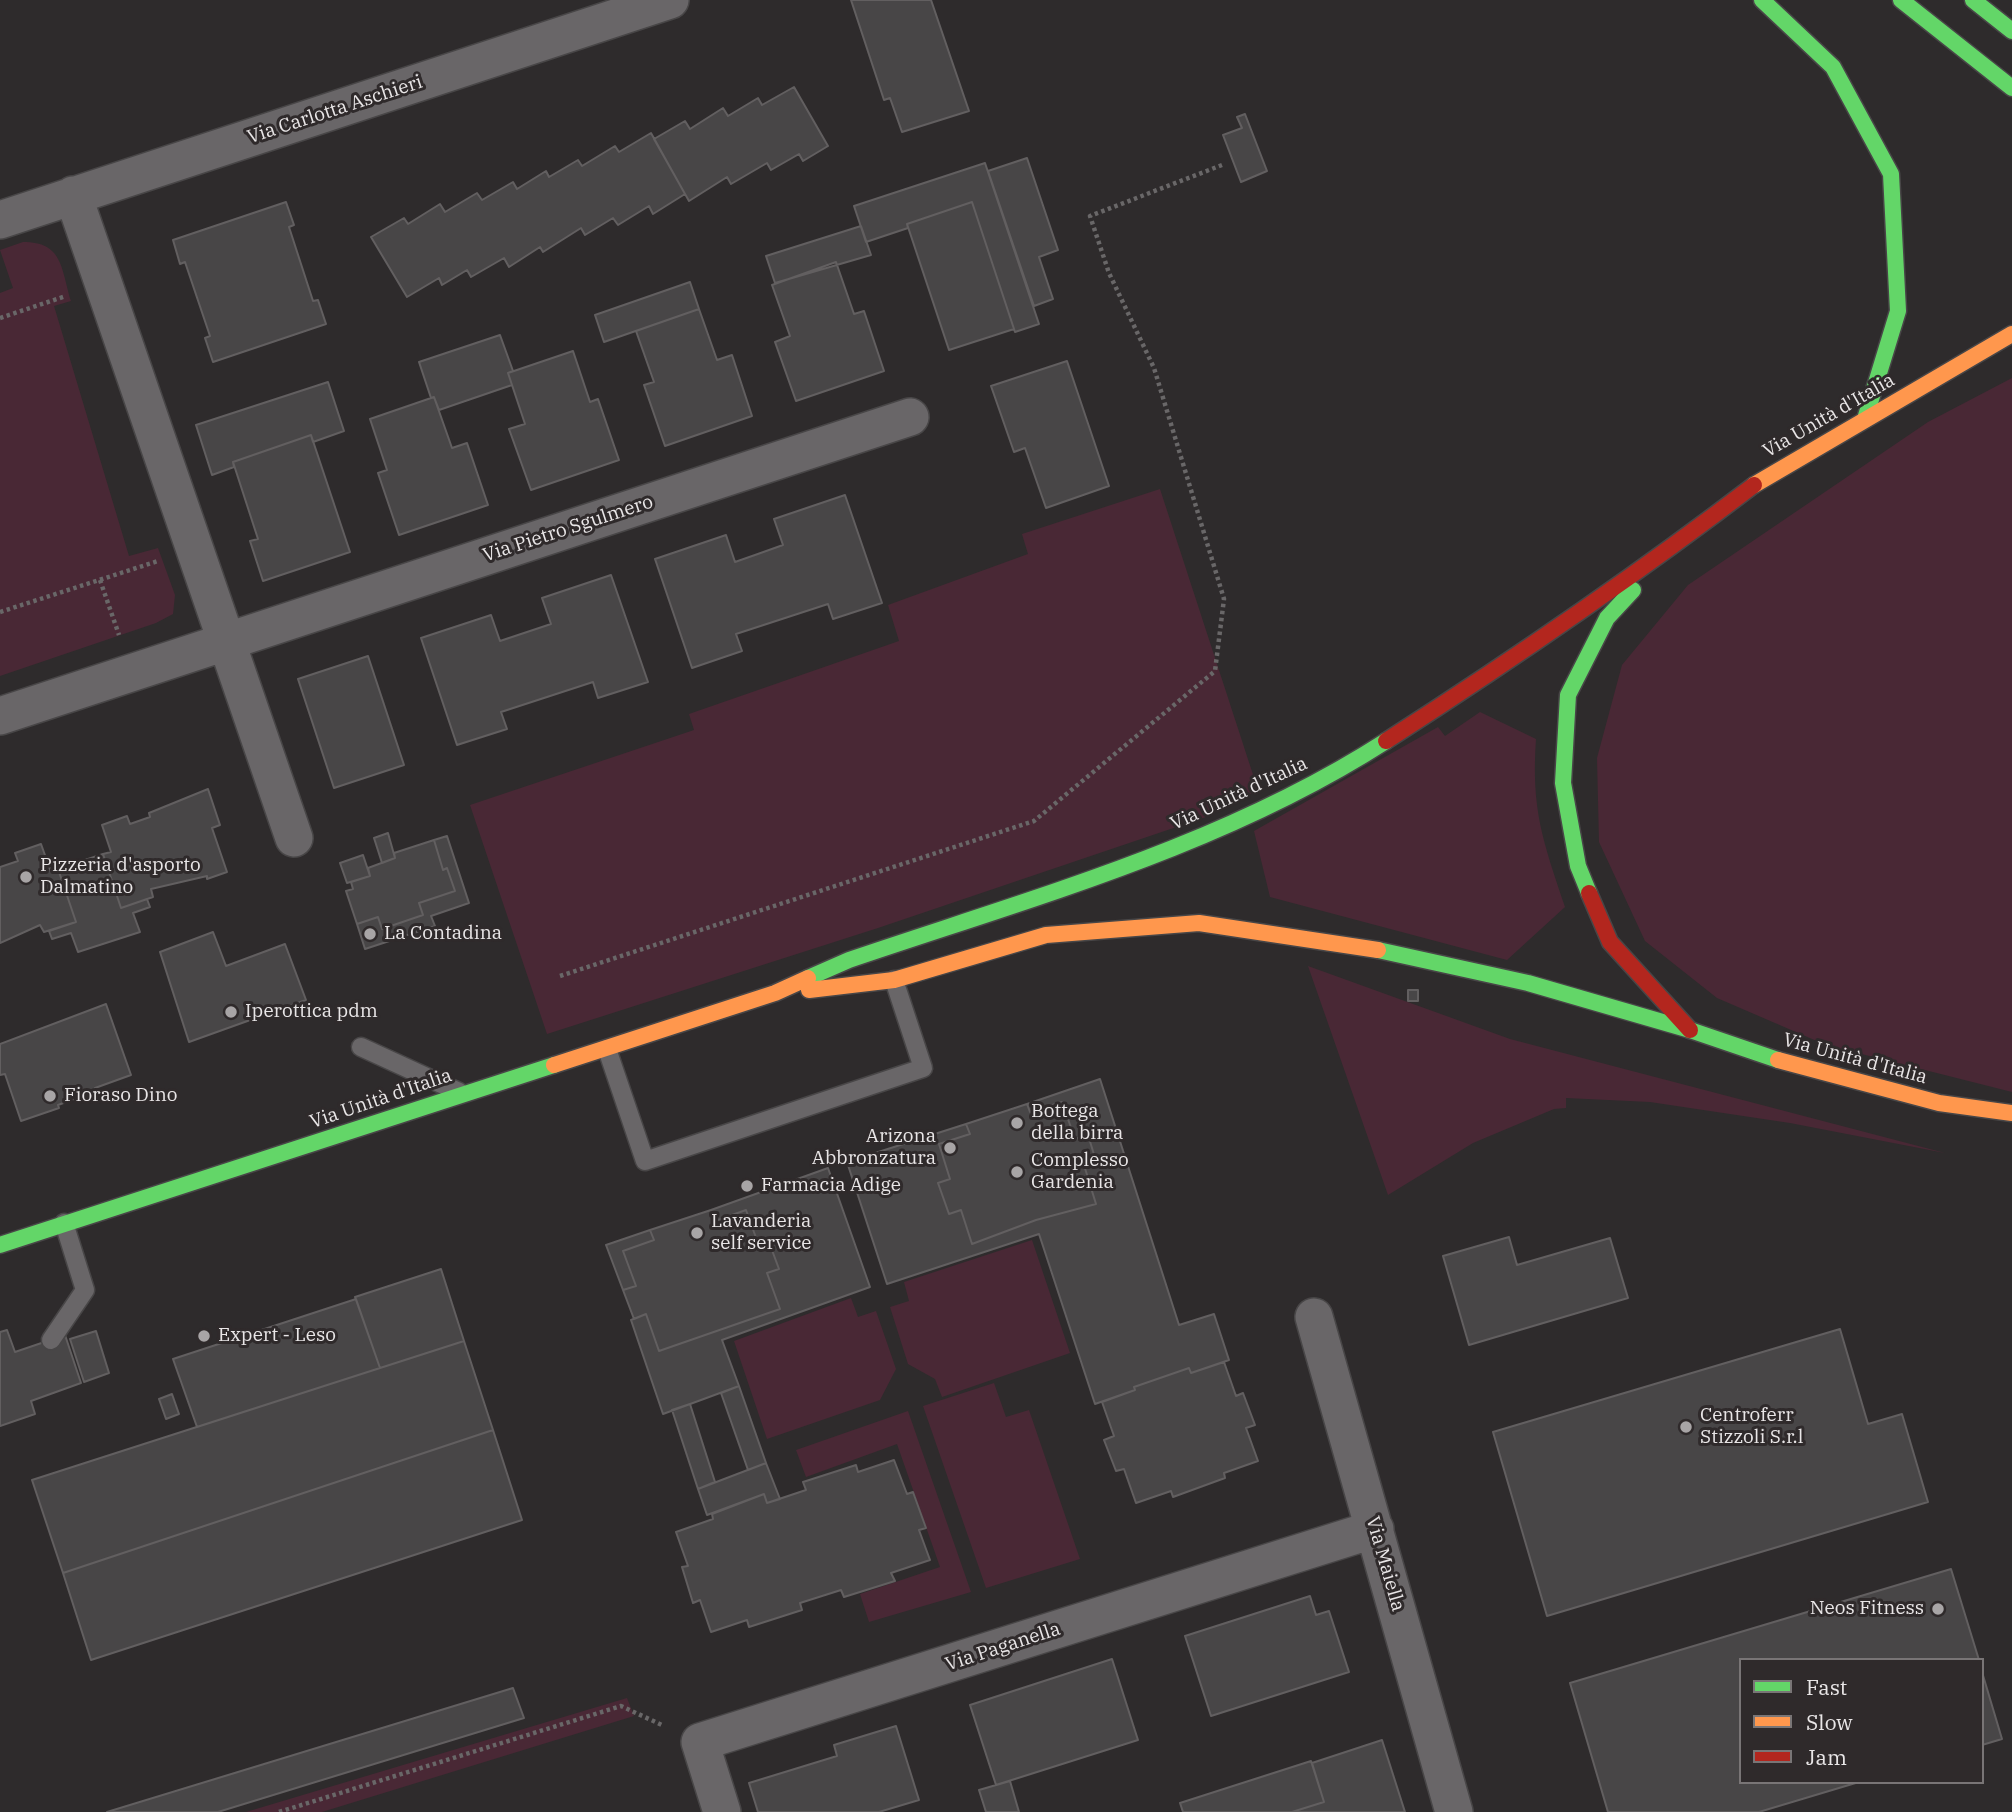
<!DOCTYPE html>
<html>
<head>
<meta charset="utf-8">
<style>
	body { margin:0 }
	#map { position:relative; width:2012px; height:1812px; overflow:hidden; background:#2e2b2c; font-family:"IBM Plex Serif",serif }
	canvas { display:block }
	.legend { position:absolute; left:1739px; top:1658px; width:245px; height:126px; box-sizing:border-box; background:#2f2a2b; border:2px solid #797576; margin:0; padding:9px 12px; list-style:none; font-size:21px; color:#e9e6e7 }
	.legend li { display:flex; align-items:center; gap:14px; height:35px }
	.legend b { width:35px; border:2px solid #797576 }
</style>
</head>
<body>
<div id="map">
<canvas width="2012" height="1812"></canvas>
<ul class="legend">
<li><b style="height:9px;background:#63d668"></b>Fast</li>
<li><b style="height:9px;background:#ff974d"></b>Slow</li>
<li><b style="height:9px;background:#b3261e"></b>Jam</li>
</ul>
</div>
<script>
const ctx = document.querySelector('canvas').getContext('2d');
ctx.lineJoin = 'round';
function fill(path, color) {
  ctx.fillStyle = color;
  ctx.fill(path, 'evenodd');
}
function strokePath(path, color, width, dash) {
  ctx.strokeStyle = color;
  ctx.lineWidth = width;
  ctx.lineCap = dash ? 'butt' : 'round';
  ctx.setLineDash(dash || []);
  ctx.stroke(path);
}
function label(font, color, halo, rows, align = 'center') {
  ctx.font = font + ' "IBM Plex Serif",serif';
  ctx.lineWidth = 6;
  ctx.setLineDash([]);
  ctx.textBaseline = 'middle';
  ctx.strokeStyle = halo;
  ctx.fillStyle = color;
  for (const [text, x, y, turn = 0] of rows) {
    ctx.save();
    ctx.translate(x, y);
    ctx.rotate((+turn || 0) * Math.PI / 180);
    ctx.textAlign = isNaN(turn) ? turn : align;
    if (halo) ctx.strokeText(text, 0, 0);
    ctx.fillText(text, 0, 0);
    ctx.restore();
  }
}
const green = new Path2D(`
	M23,242C63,242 61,268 71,301L54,306L129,556L158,548L175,595L173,614L156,623L0,676V293L13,288L0,250Z
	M2012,378V1092L1826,1045L1717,998L1645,941L1599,842L1597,758L1622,665L1688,585L1928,422Z
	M1160,489L1258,790L1206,817L878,928L547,1034L470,805L694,730L689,714L899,641L888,605L1028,554L1022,534Z
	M1480,712L1536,739C1531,810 1543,841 1565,907L1507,960L1270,897L1254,831L1438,727L1445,736Z
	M1308,966L1510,1039L1945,1153L1790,1123L1650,1102L1566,1098V1108L1554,1109L1473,1143L1388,1195Z
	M1032,1240L1070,1353L942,1397L935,1379L908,1364L890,1307L909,1301L904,1282Z
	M851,1298L858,1317L876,1311L896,1369L880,1400L767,1439L734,1341Z
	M994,1383L1006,1417L1029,1410L1080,1559L986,1588L923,1406Z
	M908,1411L971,1592L869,1622L860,1594L940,1567L897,1444L806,1477L796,1450Z
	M627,1698L634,1716L322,1812H246Z`);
const building = new Path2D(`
	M851,0H931L969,111L902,132L890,98L884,100Z
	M794,87L828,146L803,161L799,154L771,170L767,163L731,184L727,177L689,201L654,139L685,121L690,129L723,108L728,116L758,98L762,105Z
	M1245,114L1267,171L1241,182L1223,135L1242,128L1237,117Z
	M651,133L685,194L653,214L649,206L618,225L613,218L585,235L581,228L543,252L540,247L509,267L504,258L471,277L467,270L442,285L439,278L407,297L371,237L404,218L408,224L440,204L445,212L477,193L482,200L513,182L517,189L546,171L549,177L578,160L582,166L615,146L619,152Z
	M1027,158L1058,250L1039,257L1053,299L1034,306L988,171Z
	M985,163L1039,324L1015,332L972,202L907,224L908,228L866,242L854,206Z
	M286,202L294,225L289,227L313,301L318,300L326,324L213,362L205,338L210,336L185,262L180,264L173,240Z
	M972,202L1014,329L949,350L907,224Z
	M861,226L871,255L775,283L766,256Z
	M836,262L854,314L864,311L884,371L796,401L775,342L790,336L772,285Z
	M690,282L699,309L604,342L595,315Z
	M699,309L717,360L732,355L752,416L665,446L644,385L654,382L636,331Z
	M500,335L513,371L508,373L512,385L439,410L434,397L431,398L419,362Z
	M573,351L590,402L598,399L619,460L531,490L509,429L525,424L508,373Z
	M1067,361L1109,486L1046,508L1025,448L1014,452L991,386Z
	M328,382L344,431L313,442L311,435L233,462L234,467L212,475L196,425Z
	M434,397L452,448L467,443L488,505L399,535L378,473L387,470L370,419Z
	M311,435L350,552L263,581L250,541L258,539L233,462Z
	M845,495L882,603L833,619L828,604L736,634L742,651L692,668L655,559L726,535L735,562L755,555L783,545L774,519Z
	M611,575L648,682L598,698L593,682L501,712L507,729L457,745L421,638L491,615L500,641L551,624L542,598Z
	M368,656L404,765L334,788L298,679Z
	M208,789L220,825L212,828L227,872L207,879V876L151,889L153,897L121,908L103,854L111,852L102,825L127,816L130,824L150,817L149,813Z
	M388,833L395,858L382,863L374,838Z
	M447,836L469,903L431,916L435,926L365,949L357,924L378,917L382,929L423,915L419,903L455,891L447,868L443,870L434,840Z
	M434,840L443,870L447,868L455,891L419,903L423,915L382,929L378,917L357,924L346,891L353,889L351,882L370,876L368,868L395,858L394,853Z
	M41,844L51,872L58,869L76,922L44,932L40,925L0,943V867L18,861L15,853Z
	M103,854L121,908L147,899L150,907L133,913L140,932L78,952L71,933L52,939L49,931L76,922L58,869Z
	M363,855L370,876L347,883L340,863Z
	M213,932L226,966L285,944L306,1000L189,1042L160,952Z
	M1408,990H1418V1001H1408Z
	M106,1004L131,1075L95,1088L96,1091L58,1105L59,1108L21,1121L5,1074L0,1075V1044Z
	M1100,1079L1179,1325L1214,1314L1229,1360L1191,1373L1189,1368L1134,1387L1135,1390L1095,1404L1039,1234L887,1284L847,1162L966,1124L970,1134L939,1144L950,1179L938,1183L949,1214L961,1210L972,1244L1036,1220L1096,1204L1084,1165L1096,1161L1088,1135L1075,1139L1062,1102L1030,1112L1027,1104Z
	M1062,1102L1075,1139L1088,1135L1096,1161L1084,1165L1096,1204L1036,1220L972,1244L961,1210L949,1214L938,1183L950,1179L939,1144L970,1134L966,1124L1027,1104L1030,1112Z
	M828,1168L870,1287L722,1340L739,1386L663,1414L631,1320L646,1314L659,1351L780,1309L767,1273L779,1269L769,1242L759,1246L746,1210L715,1221L711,1210Z
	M711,1210L715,1221L746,1210L759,1246L769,1242L779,1269L767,1273L780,1309L659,1351L646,1314L634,1319L623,1290L636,1286L623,1251L654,1240L650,1230Z
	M650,1230L654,1240L623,1251L636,1286L623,1290L606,1245Z
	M1509,1237L1517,1265L1610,1238L1628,1298L1469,1345L1443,1256Z
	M441,1269L464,1341L380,1368L355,1297Z
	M356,1299L380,1368L197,1427L173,1359Z
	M1840,1329L1868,1424L1902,1414L1928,1502L1547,1616L1493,1432Z
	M7,1330L15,1352L65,1335L81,1383L31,1401L35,1414L0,1426V1332Z
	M96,1331L109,1373L84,1382L70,1339Z
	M464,1341L493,1430L63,1573L32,1480Z
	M1224,1362L1236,1396L1243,1393L1255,1425L1246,1428L1258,1461L1224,1473L1225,1478L1173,1497L1171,1491L1136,1503L1124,1469L1116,1471L1104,1440L1114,1436L1102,1402L1135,1390L1134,1387L1189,1368L1191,1373Z
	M739,1386L766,1463L748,1470L721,1393Z
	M172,1394L179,1414L166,1419L159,1399Z
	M690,1404L715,1482L698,1489L672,1410Z
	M493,1430L522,1520L91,1660L63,1573Z
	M894,1460L907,1494L913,1492L926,1528L919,1530L930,1560L891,1573L895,1581L844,1597L841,1590L800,1603L802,1610L749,1627L747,1620L711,1632L700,1600L693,1603L682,1567L688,1566L676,1532L713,1519L712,1514L764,1494L767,1503L806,1490L803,1482L856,1465L858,1472Z
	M766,1463L780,1499L767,1503L764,1494L707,1515L698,1489Z
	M1951,1569L1979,1660H1741V1782H1859L1759,1812H1608L1570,1683Z
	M1310,1596L1316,1615L1329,1611L1349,1672L1211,1716L1185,1636Z
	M1112,1659L1138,1740L996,1785L970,1705Z
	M1982,1672L2002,1739L1982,1745Z
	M513,1688L524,1718L218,1812H107Z
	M896,1726L919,1800L879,1812H758L749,1783L837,1756L834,1745Z
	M1382,1740L1405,1812H1292L1324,1802L1312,1763Z
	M1311,1761L1324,1802L1292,1812H1183L1180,1803Z
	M1010,1781L1019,1812H986L979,1790Z`);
const path = new Path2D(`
	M0,318L66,296
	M100,580L119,635
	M0,612L158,561
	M560,976L1034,821L1215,671L1224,599L1154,368L1109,273L1090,216L1222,165
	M279,1812L621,1706L664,1726`);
const lane = new Path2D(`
	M361,1047L459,1092
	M607,1049L645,1161L923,1068L894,980
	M51,1340L85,1290L64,1223`);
const street = new Path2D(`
	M73,195L294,838
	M0,220L670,0
	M0,716L910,417
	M1314,1317L1454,1812
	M722,1812L700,1742L1375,1529`);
const fast = new Path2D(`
	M1762,0L1833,67L1891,174L1898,311L1865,419
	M1901,0L2012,88
	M1973,0L2012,31
	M1589,893L1578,866L1563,783L1568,695L1607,618L1633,590
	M1378,950L1528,983L1690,1030L1778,1060
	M808,978L849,960C1031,898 1223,846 1386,741
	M0,1245L554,1065`);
const slow = new Path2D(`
	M1754,485L2012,334
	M809,990L894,980L1046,935L1199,923L1378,950
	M1778,1060L1939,1103L2012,1113
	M554,1065L775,993L808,978`);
const jam = new Path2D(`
	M1386,741C1512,660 1635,576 1754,485
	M1589,893L1610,942L1690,1030`);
const markers = [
	[26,877,7,"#a8a5a6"],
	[370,934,7,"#a8a5a6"],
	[231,1012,7,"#a8a5a6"],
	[50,1096,7,"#a8a5a6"],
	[1017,1123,7,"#a8a5a6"],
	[950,1148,7,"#a8a5a6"],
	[1017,1172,7,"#a8a5a6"],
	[747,1186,7,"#a8a5a6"],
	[697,1233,7,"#a8a5a6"],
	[204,1336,7,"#a8a5a6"],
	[1686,1427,7,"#a8a5a6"],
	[1938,1609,7,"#a8a5a6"]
];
const streetNames = [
	["Via Carlotta Aschieri",335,110,-18],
	["Via Unità d'Italia",1829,416,-30],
	["Via Pietro Sgulmero",568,529,-18],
	["Via Unità d'Italia",1239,794,-25],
	["Via Unità d'Italia",1855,1059,15],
	["Via Unità d'Italia",381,1099,-19],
	["Via Maiella",1385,1564,74],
	["Via Paganella",1003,1647,-18]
];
const poiNames = [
	["Pizzeria d'asporto",40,866],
	["Dalmatino",40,888],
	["La Contadina",384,934],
	["Iperottica pdm",245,1012],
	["Fioraso Dino",64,1096],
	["Bottega",1031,1112],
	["della birra",1031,1134],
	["Arizona",936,1137,"right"],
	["Abbronzatura",936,1159,"right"],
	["Complesso",1031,1161],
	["Gardenia",1031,1183],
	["Farmacia Adige",761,1186],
	["Lavanderia",711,1222],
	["self service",711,1244],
	["Expert - Leso",218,1336],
	["Centroferr",1700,1416],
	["Stizzoli S.r.l",1700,1438],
	["Neos Fitness",1924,1609,"right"]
];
fill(green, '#492835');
fill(building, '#484647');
strokePath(building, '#625f60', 2);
strokePath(lane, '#484647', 21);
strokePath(street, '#484647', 40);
strokePath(fast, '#484647', 19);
strokePath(slow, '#484647', 19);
strokePath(jam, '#484647', 19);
strokePath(path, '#696768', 4.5, [3.5, 3.5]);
strokePath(lane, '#696668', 18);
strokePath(street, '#696668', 37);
strokePath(fast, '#63d668', 16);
strokePath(slow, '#ff974d', 16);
strokePath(jam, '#b3261e', 16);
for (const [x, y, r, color] of markers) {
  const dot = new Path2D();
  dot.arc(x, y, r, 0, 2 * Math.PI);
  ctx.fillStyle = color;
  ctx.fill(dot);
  strokePath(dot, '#2f2a2b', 2.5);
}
label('19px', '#e9e6e7', '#2f2a2b', streetNames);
label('19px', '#e9e6e7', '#2f2a2b', poiNames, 'left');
</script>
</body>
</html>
